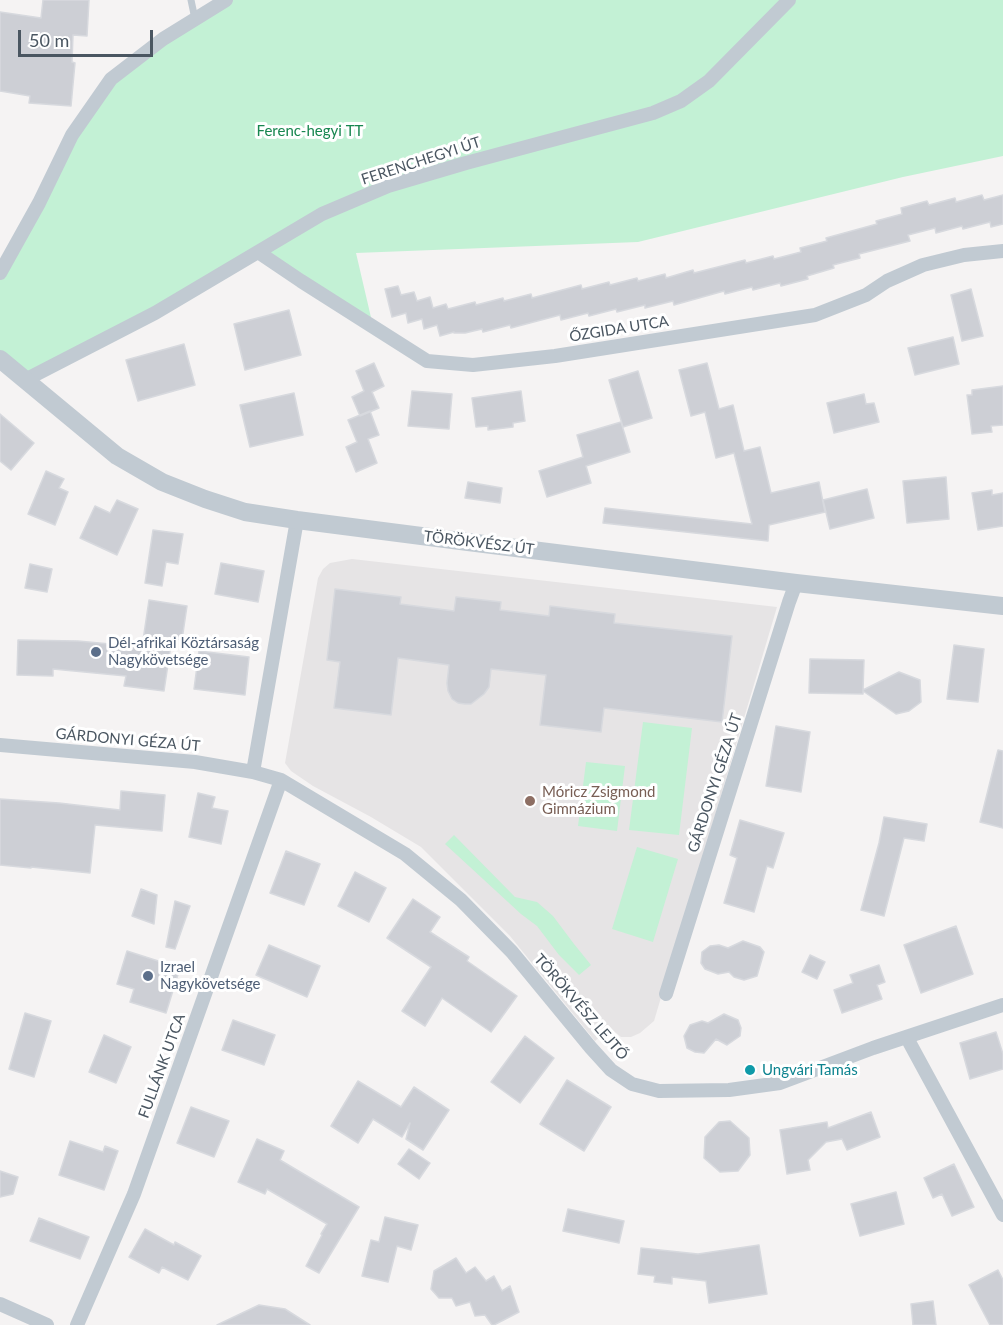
<!DOCTYPE html>
<html>
<head>
<meta charset="utf-8">
<style>
	body { margin:0 }
	#map { position:relative; width:1003px; height:1325px; overflow:hidden; background:#f5f3f3; font-family:Lato,sans-serif }
	canvas { display:block }
	.scale { position:absolute; left:18px; top:30px; width:135px; height:27px; box-sizing:border-box; border:3px solid #4a5661; border-top:0; padding-left:8px; font-size:18px; line-height:21px; white-space:nowrap; color:#4a5661; -webkit-text-stroke:4px #fff; paint-order:stroke }
</style>
</head>
<body>
<div id="map">
<canvas width="1003" height="1325"></canvas>
<div class="scale">50 m</div>
</div>
<script>
const ctx = document.querySelector('canvas').getContext('2d');
ctx.lineJoin = 'round';
function fill(path, color) {
  ctx.fillStyle = color;
  ctx.fill(path, 'evenodd');
}
function strokePath(path, color, width, dash) {
  ctx.strokeStyle = color;
  ctx.lineWidth = width;
  ctx.lineCap = dash ? 'butt' : 'round';
  ctx.setLineDash(dash || []);
  ctx.stroke(path);
}
function label(font, color, halo, rows, align = 'center') {
  ctx.font = font + ' Lato,sans-serif';
  ctx.lineWidth = 6;
  ctx.setLineDash([]);
  ctx.textBaseline = 'middle';
  ctx.strokeStyle = halo;
  ctx.fillStyle = color;
  for (const [text, x, y, turn = 0] of rows) {
    ctx.save();
    ctx.translate(x, y);
    ctx.rotate((+turn || 0) * Math.PI / 180);
    ctx.textAlign = isNaN(turn) ? turn : align;
    if (halo) ctx.strokeText(text, 0, 0);
    ctx.fillText(text, 0, 0);
    ctx.restore();
  }
}
const education = new Path2D(`
	M352,559L777,607L654,1021L640,1033L631,1037H621L610,1028L595,1041L510,936L421,847L371,817L313,786L291,771L285,763L318,578L323,569L330,563Z`);
const green = new Path2D(`
	M226,0H1003V156L903,177L638,242L356,253L373,326L258,252L25,380L0,359V273L111,79Z
	M643,722L692,728L679,835L629,830Z
	M586,762L625,766L617,831L578,826Z
	M454,835L515,897L537,902L553,916L574,944L591,965L579,975L559,955L537,926L521,914L445,844Z
	M637,847L678,859L653,942L612,929Z`);
const building = new Path2D(`
	M43,0H89L87,36L73,35L72,62L75,63L71,106L29,103L30,96L0,91V12L41,18Z
	M982,195L984,200L1003,195V224L991,227L990,222L963,229L962,226L936,233L935,228L908,235L910,241L859,254L860,258L833,265L834,268L807,276L808,279L781,286L780,283L753,290L752,287L725,294L724,291L674,305L673,301L645,308V305L617,312L616,309L589,316L588,313L561,320L560,315L511,328L510,325L483,332L482,329L465,333H454V332L440,336L437,325L424,329L422,319L408,323L406,313L392,317L385,289L398,286L401,295L414,292L417,301L430,297L433,308L446,304L448,309L475,302L476,305L503,298L504,301L531,294L532,298L581,285L582,289L609,282L610,285L637,278L638,281L665,274L666,278L693,270L694,273L745,260L746,263L773,256L774,259L801,252L800,248L827,241L826,238L877,224L876,221L902,214L901,208L927,201L929,205L955,198L956,202Z
	M971,289L983,336L962,341L951,295Z
	M289,310L301,355L245,370L234,324Z
	M953,337L959,364L915,375L908,348Z
	M184,344L195,385L138,401L126,360Z
	M374,363L384,386L372,392L379,408L360,416L352,397L364,391L356,371Z
	M707,363L719,409L733,405L744,451L760,447L771,493L819,482L825,512L769,525L768,541L603,523L605,508L752,524L734,453L716,458L705,412L691,416L679,370Z
	M638,371L652,418L623,427L609,380Z
	M1003,386V425L991,426L992,432L972,434L967,395H972V390Z
	M412,391L452,394L449,429L408,426Z
	M521,391L525,421L513,423V427L488,430V426L476,427L472,398Z
	M294,393L303,435L250,447L240,405Z
	M864,394L866,404L874,403L879,422L834,433L827,403Z
	M370,411L379,435L368,439L377,463L356,472L346,447L357,442L348,420Z
	M0,414L34,443L11,470L0,461Z
	M621,422L630,452L586,466L591,483L547,497L539,471L583,457L577,435Z
	M46,471L64,479L59,488L68,492L55,525L28,514Z
	M946,477L949,519L907,523L903,481Z
	M468,482L502,488L500,503L465,498Z
	M867,489L874,518L830,529L823,500Z
	M992,490V495L1003,493V526L978,530L972,493Z
	M117,500L138,509L117,555L80,538L95,506L110,513Z
	M153,530L183,534L178,564L166,562L162,586L145,583Z
	M221,563L264,571L258,602L215,594Z
	M30,564L52,569L47,592L25,588Z
	M335,589L401,597L400,604L454,611L456,597L501,602L500,610L549,616L550,606L615,614L614,623L732,636L722,722L604,708L601,732L540,725L546,675L491,669L489,687L484,694L471,704H465L458,703L452,699L448,691L447,683L449,665L398,658L391,715L334,708L340,662L327,660Z
	M149,600L187,606L182,640L172,638L164,691L124,686L126,676L53,669V676L17,675L18,640L78,641L142,647Z
	M954,645L984,649L978,702L947,699Z
	M199,651L249,657L245,695L194,689Z
	M810,659L864,660L863,690L899,672L920,680L921,702L909,711L896,714L863,691V694L809,693Z
	M776,726L810,732L801,792L766,786Z
	M998,750L1003,751V828L980,822Z
	M121,791L165,795L162,831L95,825L90,873L31,867V868L0,865V799L59,803L120,810Z
	M198,793L215,797L212,808L228,811L221,844L189,837Z
	M884,817L927,824L924,841L904,838L884,916L861,910L879,843Z
	M740,820L784,833L773,868L767,866L754,912L724,903L737,858L730,855Z
	M286,851L320,864L304,905L270,893Z
	M355,872L386,888L369,922L338,906Z
	M141,889L157,895L154,924L132,916Z
	M413,899L440,917L430,932L469,957L467,961L517,996L491,1032L442,998L425,1026L402,1011L431,967L387,938Z
	M175,901L190,906L175,949L166,947Z
	M956,926L973,974L921,993L904,945Z
	M743,941L760,947L764,952L757,976L744,980L734,977L729,972L718,974L705,969L701,963L702,952L710,946L719,945L728,948Z
	M269,945L320,966L307,997L256,975Z
	M127,951L180,968L166,1013L130,1002L134,989L117,984Z
	M810,955L825,962L817,979L802,972Z
	M879,965L885,982L877,985L882,999L842,1013L834,990L853,983L850,975Z
	M25,1013L51,1021L34,1077L9,1069Z
	M724,1014L738,1020L741,1028L740,1036L727,1045L716,1039L704,1053L695,1052L687,1048L684,1036L690,1025L702,1021L708,1023Z
	M233,1020L275,1035L264,1065L222,1050Z
	M996,1032L1003,1054V1069L970,1079L960,1043Z
	M104,1035L131,1047L116,1083L89,1072Z
	M525,1036L554,1058L520,1103L491,1082Z
	M567,1080L611,1107L584,1151L540,1124Z
	M358,1081L401,1107L414,1087L449,1110L423,1150L406,1139L410,1123L402,1137L373,1119L358,1143L331,1126Z
	M191,1107L229,1121L214,1157L177,1143Z
	M871,1112L880,1137L847,1150L842,1139L826,1142L808,1160L810,1170L787,1174L780,1130L827,1122L828,1128Z
	M730,1121L749,1138L750,1155L738,1171L720,1172L704,1158L705,1137L719,1122Z
	M257,1139L284,1151L280,1160L359,1207L319,1273L306,1266L322,1235L321,1234L327,1224L267,1189L265,1194L238,1182Z
	M70,1141L103,1152L105,1146L118,1151L104,1190L59,1175Z
	M409,1149L430,1163L419,1179L398,1164Z
	M954,1164L974,1207L952,1216L942,1194L933,1198L924,1178Z
	M0,1171L18,1177L13,1194L0,1197Z
	M896,1192L904,1224L860,1236L851,1204Z
	M568,1209L624,1221L619,1243L563,1231Z
	M385,1217L418,1225L411,1250L397,1246L388,1282L362,1276L371,1240L379,1242Z
	M39,1218L89,1237L80,1259L30,1241Z
	M145,1229L174,1245L175,1242L201,1256L188,1280L162,1267L159,1273L129,1257Z
	M759,1245L767,1294L709,1303L706,1281L672,1277V1284L654,1282L655,1276L638,1274L641,1248L698,1254Z
	M456,1258L466,1273L475,1267L486,1281L494,1276L502,1291L510,1286L519,1312L494,1325H492L485,1315L475,1316L470,1302L456,1306L452,1298H439L431,1289L434,1271Z
	M998,1270L1003,1280V1325H990L969,1285Z
	M933,1301L936,1325H913L911,1304Z
	M259,1305L285,1309L310,1325H217Z`);
const service = new Path2D(`
	M191,0L195,19`);
const minor = new Path2D(`
	M258,252L301,281L427,361L473,365L555,356L815,315L866,295L887,281L923,265L964,255L1003,251
	M0,273L39,203L72,135L111,79L163,39L226,0
	M25,380L155,313L322,214L388,186L466,163L653,113L681,101L709,81L789,0
	M0,745L195,762L253,772L281,780L405,854L461,900L512,952L591,1048L611,1070L632,1084L659,1091L729,1090L780,1083L873,1048L1003,1005
	M253,772L297,520
	M666,994L789,602L796,583
	M907,1038L1003,1215
	M0,1304L47,1325
	M77,1325L134,1194L281,780`);
const tertiary = new Path2D(`
	M0,359L117,456L162,482L205,499L245,512L297,520L468,542L796,583L1003,606`);
const markers = [
	[96,652,6,"#5c6f8a"],
	[530,801,6,"#8d6e63"],
	[148,976,6,"#5c6f8a"],
	[750,1070,6,"#0f9aa8"]
];
const parkNames = [
	["Ferenc-hegyi TT",310,131]
];
const streetNames = [
	["FERENCHEGYI ÚT",421,161,-18],
	["ŐZGIDA UTCA",619,329,-9],
	["TÖRÖKVÉSZ ÚT",479,543,7],
	["GÁRDONYI GÉZA ÚT",128,740,5],
	["GÁRDONYI GÉZA ÚT",715,783,-72],
	["TÖRÖKVÉSZ LEJTŐ",581,1007,49],
	["FULLÁNK UTCA",162,1066,-70]
];
const serviceNames = [
	["Dél-afrikai Köztársaság",108,643],
	["Nagykövetsége",108,660],
	["Izrael",160,967],
	["Nagykövetsége",160,984]
];
const educationNames = [
	["Móricz Zsigmond",542,792],
	["Gimnázium",542,809]
];
const cultureNames = [
	["Ungvári Tamás",762,1070]
];
fill(education, '#e6e4e5');
fill(green, '#c3f1d5');
fill(building, '#cdcfd5');
strokePath(building, '#d7d9de', 1.5);
strokePath(service, '#c1cad2', 7);
strokePath(minor, '#c1cad2', 14);
strokePath(tertiary, '#c1cad2', 18);
for (const [x, y, r, color] of markers) {
  const dot = new Path2D();
  dot.arc(x, y, r, 0, 2 * Math.PI);
  ctx.fillStyle = color;
  ctx.fill(dot);
  strokePath(dot, '#fff', 2);
}
label('15px', '#17864f', '#fff', parkNames);
label('15px', '#4a5661', '#fff', streetNames);
label('15px', '#4e5e75', '#fff', serviceNames, 'left');
label('15px', '#785e54', '#fff', educationNames, 'left');
label('15px', '#0d838f', '#fff', cultureNames, 'left');
</script>
</body>
</html>
